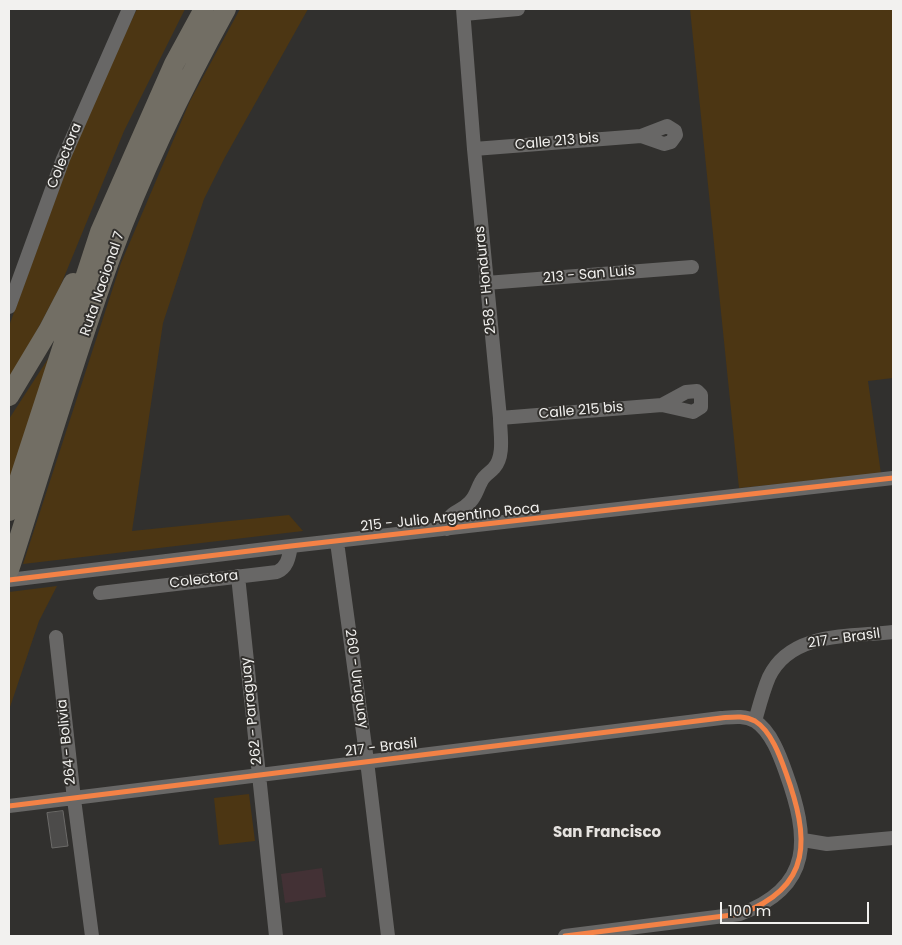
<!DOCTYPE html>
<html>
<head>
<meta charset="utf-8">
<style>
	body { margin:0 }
	#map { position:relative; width:902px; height:945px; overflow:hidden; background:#31302e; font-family:Poppins,sans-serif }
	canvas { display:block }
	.frame { position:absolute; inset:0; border:10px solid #f2f1ef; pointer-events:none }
	.scale { position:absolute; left:720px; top:902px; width:149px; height:22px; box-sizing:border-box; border:2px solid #f2f1ef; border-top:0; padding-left:6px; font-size:15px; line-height:18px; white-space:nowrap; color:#f2f1ef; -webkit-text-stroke:4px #32302d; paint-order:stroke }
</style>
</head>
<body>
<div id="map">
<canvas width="902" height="945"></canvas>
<div class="frame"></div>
<div class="scale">100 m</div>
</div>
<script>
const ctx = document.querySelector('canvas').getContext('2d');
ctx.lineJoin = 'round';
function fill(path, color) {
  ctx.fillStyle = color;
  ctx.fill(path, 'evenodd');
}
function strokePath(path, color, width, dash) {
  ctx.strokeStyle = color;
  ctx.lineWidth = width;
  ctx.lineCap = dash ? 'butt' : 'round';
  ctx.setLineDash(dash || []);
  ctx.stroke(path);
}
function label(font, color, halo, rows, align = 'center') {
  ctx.font = font + ' Poppins,sans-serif';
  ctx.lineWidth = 4;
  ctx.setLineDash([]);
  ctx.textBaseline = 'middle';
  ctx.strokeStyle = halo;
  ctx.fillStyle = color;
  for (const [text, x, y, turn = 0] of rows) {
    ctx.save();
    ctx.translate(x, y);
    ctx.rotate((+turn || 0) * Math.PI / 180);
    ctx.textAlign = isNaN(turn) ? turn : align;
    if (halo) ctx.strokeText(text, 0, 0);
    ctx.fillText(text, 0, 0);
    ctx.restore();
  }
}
const education = new Path2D(`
	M322,868L326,897L285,903L281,874Z`);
const green = new Path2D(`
	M137,9H185L124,131L60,287L9,383V326L69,162L101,84Z
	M240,9H308L224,159L204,199L163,323L132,531L289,515L303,531L23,564L121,263L190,101Z
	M690,9H893V378L868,381L881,474L739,488Z
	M57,345L9,484V419Z
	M57,586L39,621L9,710V592Z
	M249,794L255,841L219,845L214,798Z`);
const building = new Path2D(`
	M63,811L68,846L52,848L47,813Z`);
const minor = new Path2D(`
	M464,14L518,9
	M474,149L641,136L664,144L671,142L676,135L675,131L667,126L641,136
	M486,283L692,267
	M9,307L63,159L129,9
	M500,418L662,405L693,412L701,407V395L697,391L686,392L662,405
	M447,529C450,507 457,516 470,502C476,496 477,489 481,482C484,475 490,473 494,468C505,456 500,433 500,418L474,149L463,9
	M337,542L367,761L388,936
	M238,576L276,936
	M9,580L291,546L893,478
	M100,593L277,572C288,567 289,556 291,546
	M56,637L74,799L92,936
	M755,721C759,707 763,691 769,677C791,631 850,637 893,632
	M9,806L721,718C733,717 744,715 755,721C771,731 780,756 786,773C809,837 814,887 740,914L565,936
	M803,840L827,844L893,838`);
const highway = new Path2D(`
	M9,396L48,331L73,283
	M9,511L100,232L174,64L204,9
	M9,570C43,465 74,357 112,253C143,169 183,87 226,9`);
const cycleway = new Path2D(`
	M9,580L291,546L893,478
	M9,806L721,718C733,717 744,715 755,721C771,731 780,756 786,773C809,837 814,887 740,914L565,936`);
const streetNames = [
	["Calle 213 bis",557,142,-5],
	["Colectora",65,156,-68],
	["213 - San Luis",589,275,-5],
	["258 - Honduras",486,280,-96],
	["Ruta Nacional 7",103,284,-71],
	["Calle 215 bis",581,411,-5],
	["215 - Julio Argentino Roca",450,518,-6],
	["Colectora",204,580,-7],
	["217 - Brasil",844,639,-8],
	["260 - Uruguay",356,679,82],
	["262 - Paraguay",252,711,-96],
	["264 - Bolivia",67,742,-96],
	["217 - Brasil",381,748,-7]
];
const neighbourhoodNames = [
	["San Francisco",607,833]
];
fill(education, '#433135');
fill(green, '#4c3613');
fill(building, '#4c4b4a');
strokePath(building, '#6b6a68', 1);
strokePath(minor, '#686766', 14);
strokePath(highway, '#726e64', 20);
strokePath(cycleway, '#f48246', 5);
label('14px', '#f2f1ef', '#32302d', streetNames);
label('bold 15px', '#e6e3e0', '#32302d', neighbourhoodNames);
</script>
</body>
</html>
